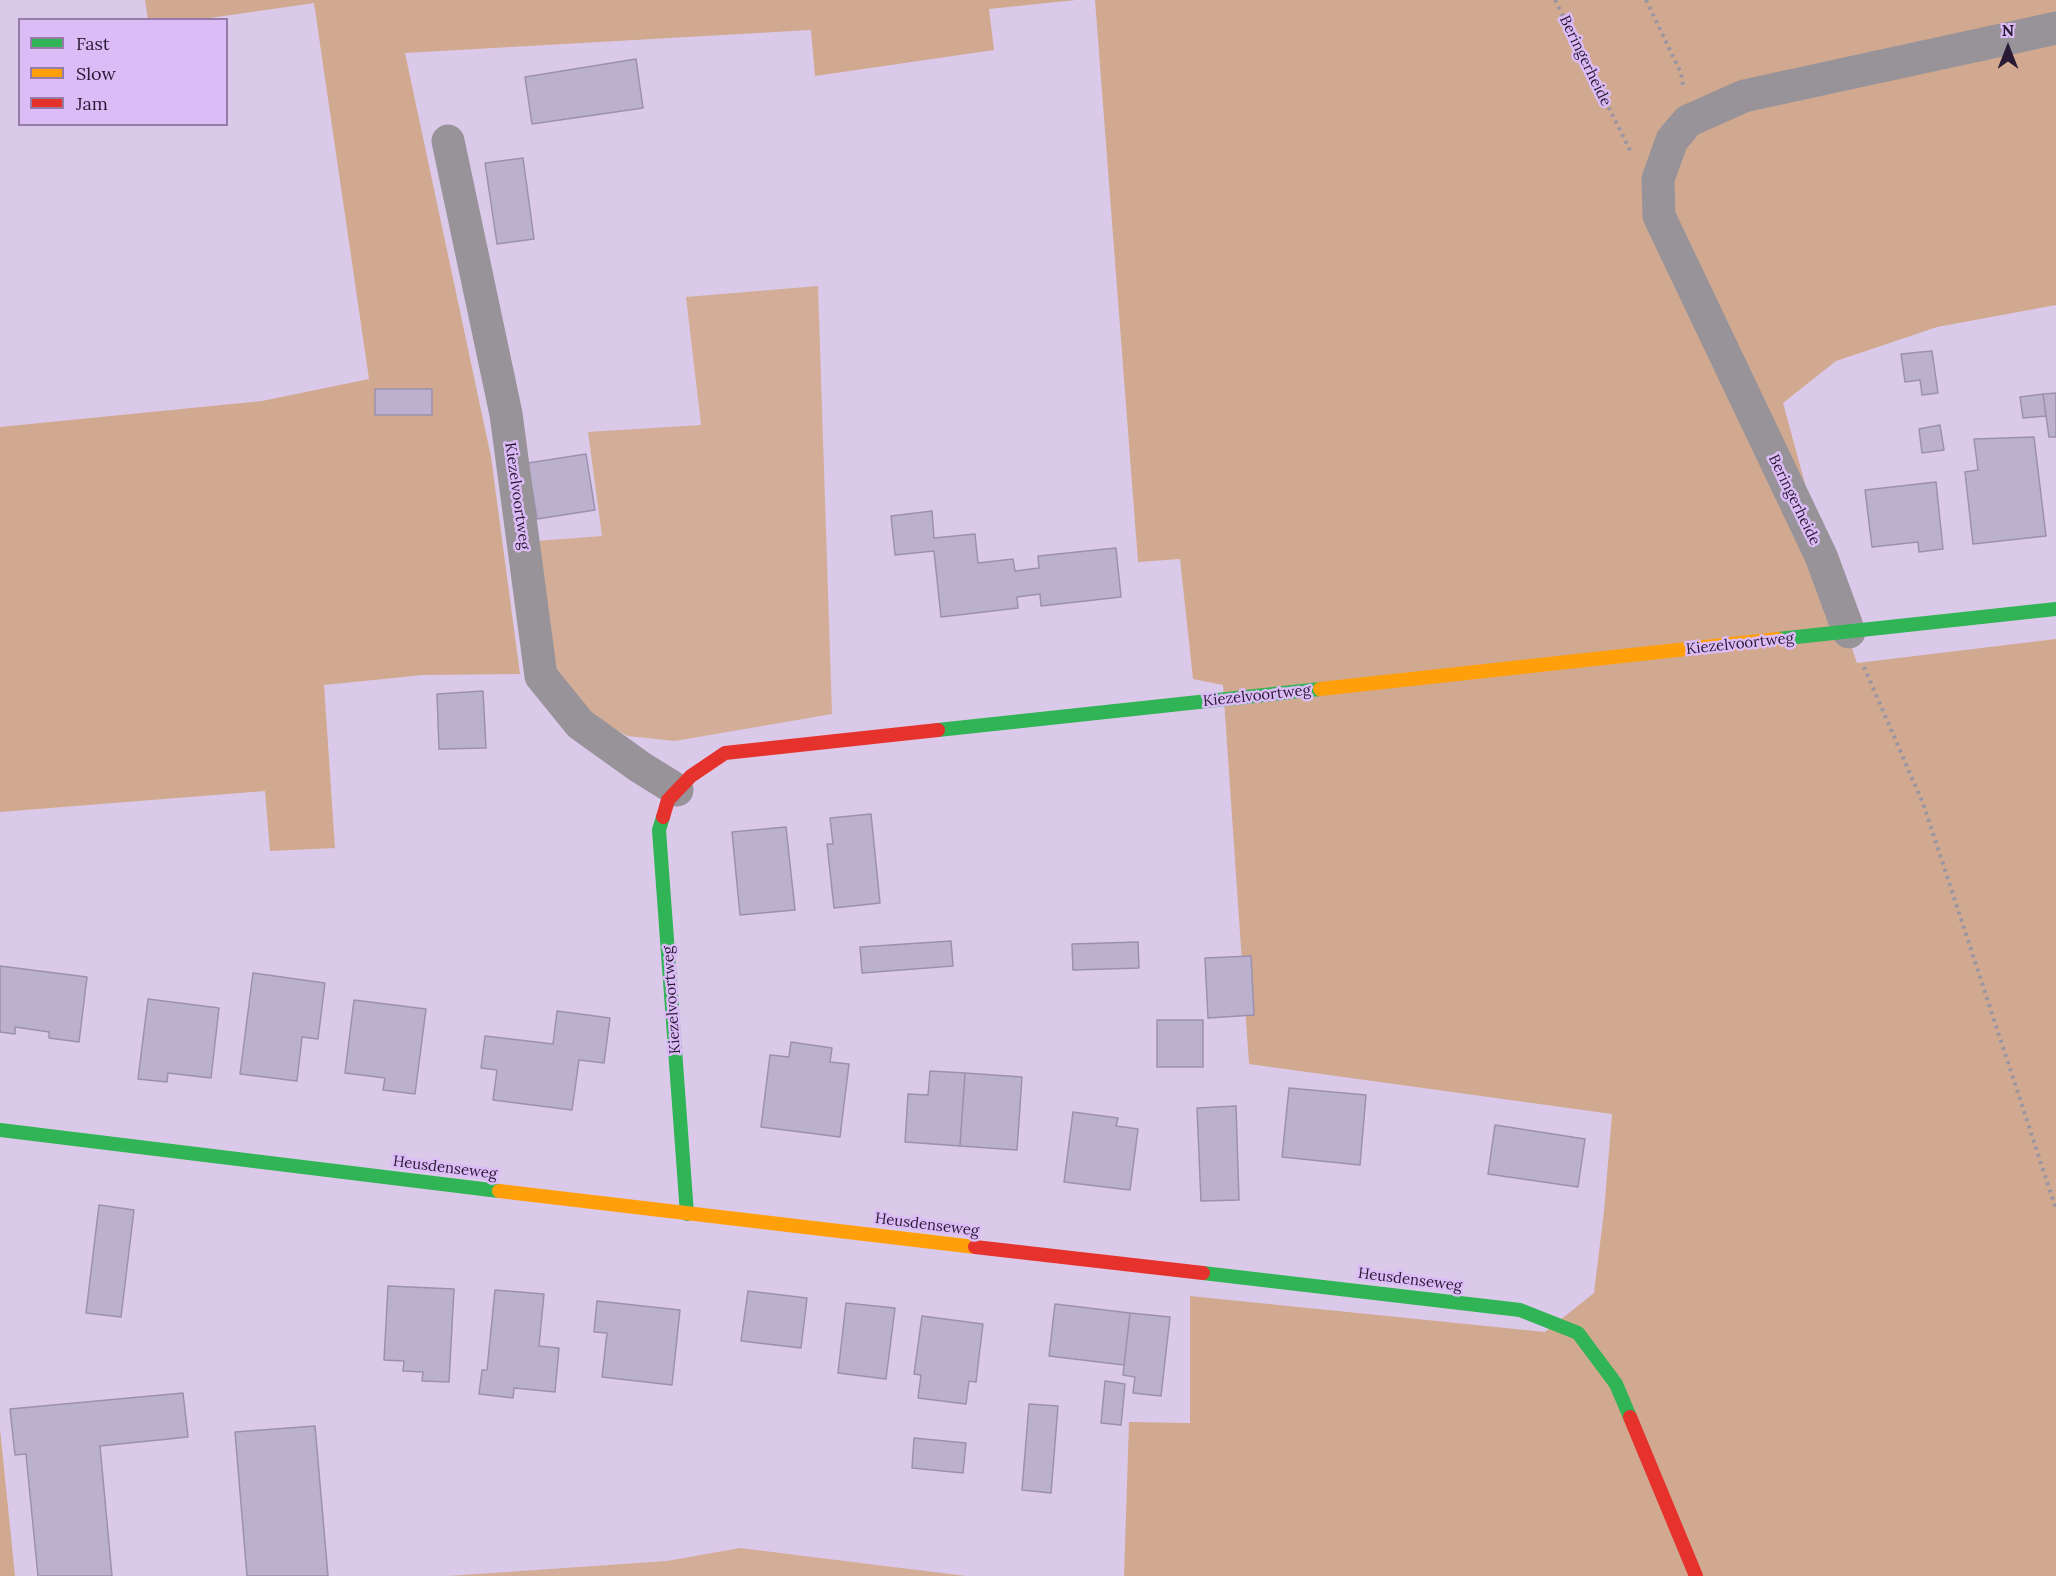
<!DOCTYPE html>
<html>
<head>
<meta charset="utf-8">
<style>
	body { margin:0 }
	#map { position:relative; width:2056px; height:1576px; overflow:hidden; background:#dbc9e9; font-family:Lora,serif }
	canvas { display:block }
	.legend { position:absolute; left:18px; top:18px; width:210px; height:108px; box-sizing:border-box; background:#dcbcf6; border:2px solid #947ba8; margin:0; padding:8px 10px; list-style:none; font-size:18px; color:#291934 }
	.legend li { display:flex; align-items:center; gap:12px; height:30px }
	.legend b { width:30px; border:2px solid #947ba8 }
	.north { position:absolute; left:1978px; top:18px; width:60px; height:60px; -webkit-text-stroke:4px #dcbcf6; paint-order:stroke; rotate:0deg; font-size:16px; font-weight:700; line-height:24px; text-align:center; color:#291934 }
	.north::after { content:''; display:block; margin:auto; width:21px; height:27px; background:#291934; clip-path:polygon(50% 0,100% 100%,50% 72%,0 100%) }
</style>
</head>
<body>
<div id="map">
<canvas width="2056" height="1576"></canvas>
<ul class="legend">
<li><b style="height:8px;background:#30b455"></b>Fast</li>
<li><b style="height:8px;background:#ff9f0a"></b>Slow</li>
<li><b style="height:8px;background:#e5322d"></b>Jam</li>
</ul>
<div class="north">N</div>
</div>
<script>
const ctx = document.querySelector('canvas').getContext('2d');
ctx.lineJoin = 'round';
function fill(path, color) {
  ctx.fillStyle = color;
  ctx.fill(path, 'evenodd');
}
function strokePath(path, color, width, dash) {
  ctx.strokeStyle = color;
  ctx.lineWidth = width;
  ctx.lineCap = dash ? 'butt' : 'round';
  ctx.setLineDash(dash || []);
  ctx.stroke(path);
}
function label(font, color, halo, rows, align = 'center') {
  ctx.font = font + ' Lora,serif';
  ctx.lineWidth = 5;
  ctx.setLineDash([]);
  ctx.textBaseline = 'middle';
  ctx.strokeStyle = halo;
  ctx.fillStyle = color;
  for (const [text, x, y, turn = 0] of rows) {
    ctx.save();
    ctx.translate(x, y);
    ctx.rotate((+turn || 0) * Math.PI / 180);
    ctx.textAlign = isNaN(turn) ? turn : align;
    if (halo) ctx.strokeText(text, 0, 0);
    ctx.fillText(text, 0, 0);
    ctx.restore();
  }
}
const green = new Path2D(`
	M818,286L832,714L675,741L628,736L584,713L553,677L536,541L602,536L588,432L701,425L686,297Z
	M740,1548L966,1576H448L667,1561Z`);
const forest = new Path2D(`
	M145,0H1076L989,9L994,50L815,76L811,30L405,53L491,457L520,674L423,675L324,685L335,848L270,851L265,791L0,812V427L262,401L369,379L314,3L203,19L148,20Z
	M1095,0H2056V305L1937,327L1836,361L1783,403L1840,612L1857,663L2056,639V1576H1124L1129,1422L1190,1423V1296L1545,1332L1594,1293L1604,1211L1612,1114L1249,1064L1223,685L1193,679L1180,559L1138,562Z
	M0,1429L15,1576H0Z`);
const building = new Path2D(`
	M636,59L643,108L532,124L525,77Z
	M523,158L534,239L497,244L485,163Z
	M1932,351L1938,393L1922,395L1920,380L1905,382L1901,354Z
	M375,389H432V415H375Z
	M2056,393V437H2049L2043,394Z
	M2043,394L2046,416L2023,418L2020,397Z
	M1940,425L1944,450L1922,453L1919,429Z
	M2034,437L2046,536L1973,544L1965,472L1978,470L1974,439Z
	M586,454L595,510L537,519L528,463Z
	M1936,482L1943,549L1919,552L1918,542L1872,547L1865,490Z
	M932,511L934,538L975,534L978,563L1013,559L1015,571L1039,568L1038,556L1116,548L1121,597L1041,606L1040,594L1017,597L1018,608L941,617L934,551L895,555L891,516Z
	M483,691L486,748L439,749L437,694Z
	M871,814L880,903L834,908L827,844H833L830,818Z
	M786,827L795,910L740,915L732,832Z
	M951,941L953,966L862,973L860,947Z
	M1138,942L1139,968L1073,970L1072,944Z
	M1251,956L1254,1015L1208,1018L1205,958Z
	M0,966L87,977L79,1042L49,1038V1032L15,1027V1034L0,1032Z
	M253,973L325,983L318,1039L302,1037L297,1081L240,1074Z
	M148,999L219,1008L211,1078L168,1073L167,1082L138,1079Z
	M354,1000L426,1009L415,1094L383,1090L385,1078L345,1073Z
	M557,1011L610,1018L604,1063L579,1060L572,1110L493,1100L497,1070L481,1068L485,1036L553,1044Z
	M1157,1020H1203V1067H1157Z
	M791,1042L832,1048L830,1062L849,1064L840,1137L761,1127L770,1055L789,1057Z
	M930,1071L965,1073L960,1146L905,1142L908,1094L928,1095Z
	M965,1073L1022,1077L1017,1150L960,1146Z
	M1289,1088L1366,1095L1360,1165L1282,1157Z
	M1236,1106L1239,1200L1201,1201L1197,1108Z
	M1073,1112L1118,1118L1116,1126L1138,1129L1130,1190L1064,1182Z
	M1495,1125L1585,1139L1578,1187L1488,1174Z
	M99,1205L134,1210L121,1317L86,1313Z
	M388,1286L454,1289L449,1382L422,1381L423,1372L403,1371L404,1361L384,1360Z
	M495,1290L544,1294L539,1346L559,1348L555,1392L514,1388L513,1398L479,1394L482,1370H487Z
	M748,1291L807,1298L801,1348L741,1341Z
	M597,1301L680,1310L672,1385L602,1377L607,1333L594,1332Z
	M846,1303L895,1308L886,1379L838,1373Z
	M1055,1304L1130,1313L1124,1365L1049,1356Z
	M1130,1313L1170,1317L1161,1396L1133,1393L1135,1377L1123,1375Z
	M922,1316L983,1324L976,1382L969,1381L966,1404L918,1398L921,1375L914,1374Z
	M1105,1381L1125,1384L1121,1425L1101,1423Z
	M183,1393L188,1437L100,1446L112,1576H38L26,1454L15,1455L10,1409Z
	M1029,1404L1058,1406L1051,1493L1022,1490Z
	M315,1426L328,1576H247L235,1432Z
	M914,1438L966,1443L963,1473L912,1468Z`);
const path = new Path2D(`
	M1555,0L1631,152
	M1646,0L1681,73L1683,85
	M1864,667L1924,806L2056,1209`);
const street = new Path2D(`
	M448,141L506,414L541,676L580,724L640,767L677,790
	M1849,632L1821,556L1659,216L1658,179L1672,140L1688,121L1744,96L2056,28`);
const fast = new Path2D(`
	M1778,639L2056,609
	M938,730L1320,689
	M663,817L659,830L687,1214
	M0,1130L499,1191
	M1203,1273L1520,1310L1578,1333L1616,1384L1630,1417`);
const slow = new Path2D(`
	M1320,689L1778,639
	M499,1191L975,1247`);
const jam = new Path2D(`
	M663,817L668,800L691,776L725,753L938,730
	M975,1247L1203,1273
	M1630,1417L1696,1576`);
const streetNames = [
	["Beringerheide",1585,61,64],
	["Kiezelvoortweg",517,496,82],
	["Beringerheide",1794,500,64],
	["Kiezelvoortweg",1740,644,-6],
	["Kiezelvoortweg",1257,696,-6],
	["Kiezelvoortweg",672,1000,-94],
	["Heusdenseweg",445,1168,7],
	["Heusdenseweg",927,1225,7],
	["Heusdenseweg",1410,1280,7]
];
fill(green, '#d3ad97');
fill(forest, '#d1a990');
fill(building, '#bbb0ce');
strokePath(building, '#9c91ad', 1.5);
strokePath(path, '#9b95a2', 4, [3, 4.5]);
strokePath(street, '#979399', 33);
strokePath(fast, '#30b455', 14);
strokePath(slow, '#ff9f0a', 14);
strokePath(jam, '#e5322d', 14);
label('15px', '#291934', '#dcbcf6', streetNames);
</script>
</body>
</html>
